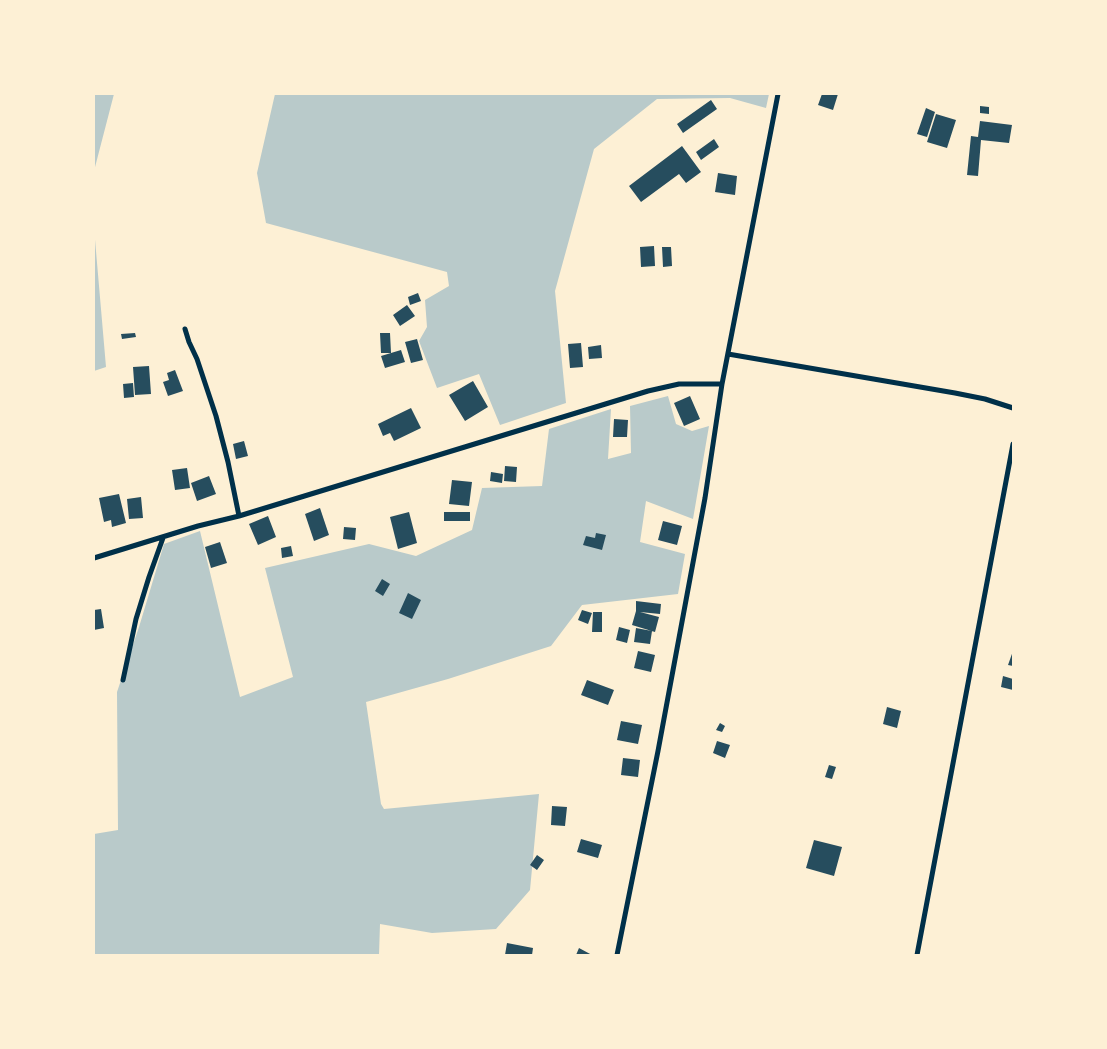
<!DOCTYPE html>
<html>
<head>
<meta charset="utf-8">
<style>
	body { margin:0 }
	#map { position:relative; width:1107px; height:1049px; overflow:hidden; background:#fdf0d5; font-family:Cabin,sans-serif }
	canvas { display:block }
	.frame { position:absolute; inset:0; border:95px solid #fdf0d5; pointer-events:none }
</style>
</head>
<body>
<div id="map">
<canvas width="1107" height="1049"></canvas>
<div class="frame"></div>
</div>
<script>
const ctx = document.querySelector('canvas').getContext('2d');
ctx.lineJoin = 'round';
function fill(path, color) {
  ctx.fillStyle = color;
  ctx.fill(path, 'evenodd');
}
function strokePath(path, color, width, dash) {
  ctx.strokeStyle = color;
  ctx.lineWidth = width;
  ctx.lineCap = dash ? 'butt' : 'round';
  ctx.setLineDash(dash || []);
  ctx.stroke(path);
}
const green = new Path2D(`
	M94,94H114L94,171Z
	M275,94H769L766,108L730,98L657,99L594,149L555,291L566,403L500,425L479,374L437,388L419,341L427,327L425,300L449,286L447,272L266,223L257,173Z
	M94,228L106,367L94,371Z
	M668,396L676,424L692,431L709,426L693,519L646,501L640,542L685,554L678,594L582,605L551,646L448,679L366,702L381,804L384,809L539,794L530,890L496,929L432,933L380,924L379,955H94V834L118,830L117,692L139,627L164,544L200,531L240,697L293,677L265,568L369,544L416,556L472,530L482,488L542,486L549,429L611,409L608,459L631,453L630,406Z`);
const building = new Path2D(`
	M822,94H838L833,110L818,105Z
	M711,100L717,109L683,133L677,124Z
	M980,106L989,107V114L980,113Z
	M926,108L935,112L927,137L917,134Z
	M936,114L956,120L947,148L927,142Z
	M980,121L1012,125L1009,143L981,140L978,176L967,175L971,136L978,137Z
	M714,139L719,147L701,160L696,152Z
	M682,146L701,172L686,183L679,174L641,202L629,186Z
	M718,173L737,176L735,195L715,192Z
	M654,246L655,266L641,267L640,247Z
	M662,247H671L672,266L663,267Z
	M418,293L421,301L410,305L408,297Z
	M407,305L415,316L400,326L393,315Z
	M135,333L136,337L122,339L121,334Z
	M380,333H390L391,353H381Z
	M417,339L423,360L411,363L405,342Z
	M581,343L583,367L570,368L568,344Z
	M601,345L602,358L589,359L588,347Z
	M401,350L405,362L385,368L381,356Z
	M149,366L151,394L135,395L133,367Z
	M175,370L183,391L168,396L163,382L169,380L167,373Z
	M473,381L488,407L465,421L449,395Z
	M133,383L134,397L124,398L123,384Z
	M690,396L700,419L684,426L674,403Z
	M411,408L421,428L394,441L390,433L383,436L378,424Z
	M614,419L628,420L627,437H613Z
	M244,441L248,456L236,459L233,444Z
	M505,466L517,467L516,482L504,481Z
	M187,468L190,488L175,490L172,470Z
	M491,472L503,474L502,483L490,481Z
	M209,476L216,494L197,501L191,483Z
	M452,480L472,482L469,506L449,504Z
	M119,494L126,523L112,527L111,520L104,522L99,498Z
	M141,497L143,518L129,519L127,499Z
	M320,508L329,535L314,541L305,514Z
	M409,512L417,543L398,549L390,517Z
	M444,512H470V521H444Z
	M268,516L276,537L258,545L249,524Z
	M663,521L682,526L677,545L658,540Z
	M344,527L356,528L355,540L343,539Z
	M596,533L606,535L602,550L583,545L586,536L595,538Z
	M220,542L227,563L211,568L205,547Z
	M291,546L293,556L282,558L281,548Z
	M382,579L390,584L383,596L375,591Z
	M408,593L421,600L412,619L399,613Z
	M636,601L661,604L660,614L640,612L659,617L655,632L632,625L636,611Z
	M101,609L104,628L94,630V610Z
	M582,610L592,613L588,624L578,620Z
	M593,612H602V632H592Z
	M619,627L630,630L627,643L616,640Z
	M636,628L652,631L650,644L634,642Z
	M638,651L655,655L651,672L634,668Z
	M1013,651V666L1008,665Z
	M1003,676L1013,679V690L1001,687Z
	M587,680L614,690L608,705L581,695Z
	M887,707L901,711L897,728L883,724Z
	M621,721L642,725L638,744L617,740Z
	M720,723L725,726L722,732L716,730Z
	M717,741L730,745L725,758L713,753Z
	M623,758L640,760L638,777L621,775Z
	M829,765L836,767L832,779L825,777Z
	M552,806L567,807L565,826L551,825Z
	M581,839L602,845L598,858L577,852Z
	M814,840L842,847L834,876L806,868Z
	M537,855L544,860L537,870L530,865Z
	M507,943L533,948L532,955H505Z
	M579,948L592,955H576Z`);
const minor = new Path2D(`
	M185,329L189,342L197,359L216,416L228,462L239,516
	M728,354L955,393L985,399L1013,408
	M94,558L198,526L239,516L648,391L679,384H722
	M123,680L136,619L149,577L163,538
	M617,955L658,751L705,498L722,384L778,94
	M917,955L1013,444`);
fill(green, '#b9caca');
fill(building, '#264d5e');
strokePath(minor, '#003049', 5);
</script>
</body>
</html>
